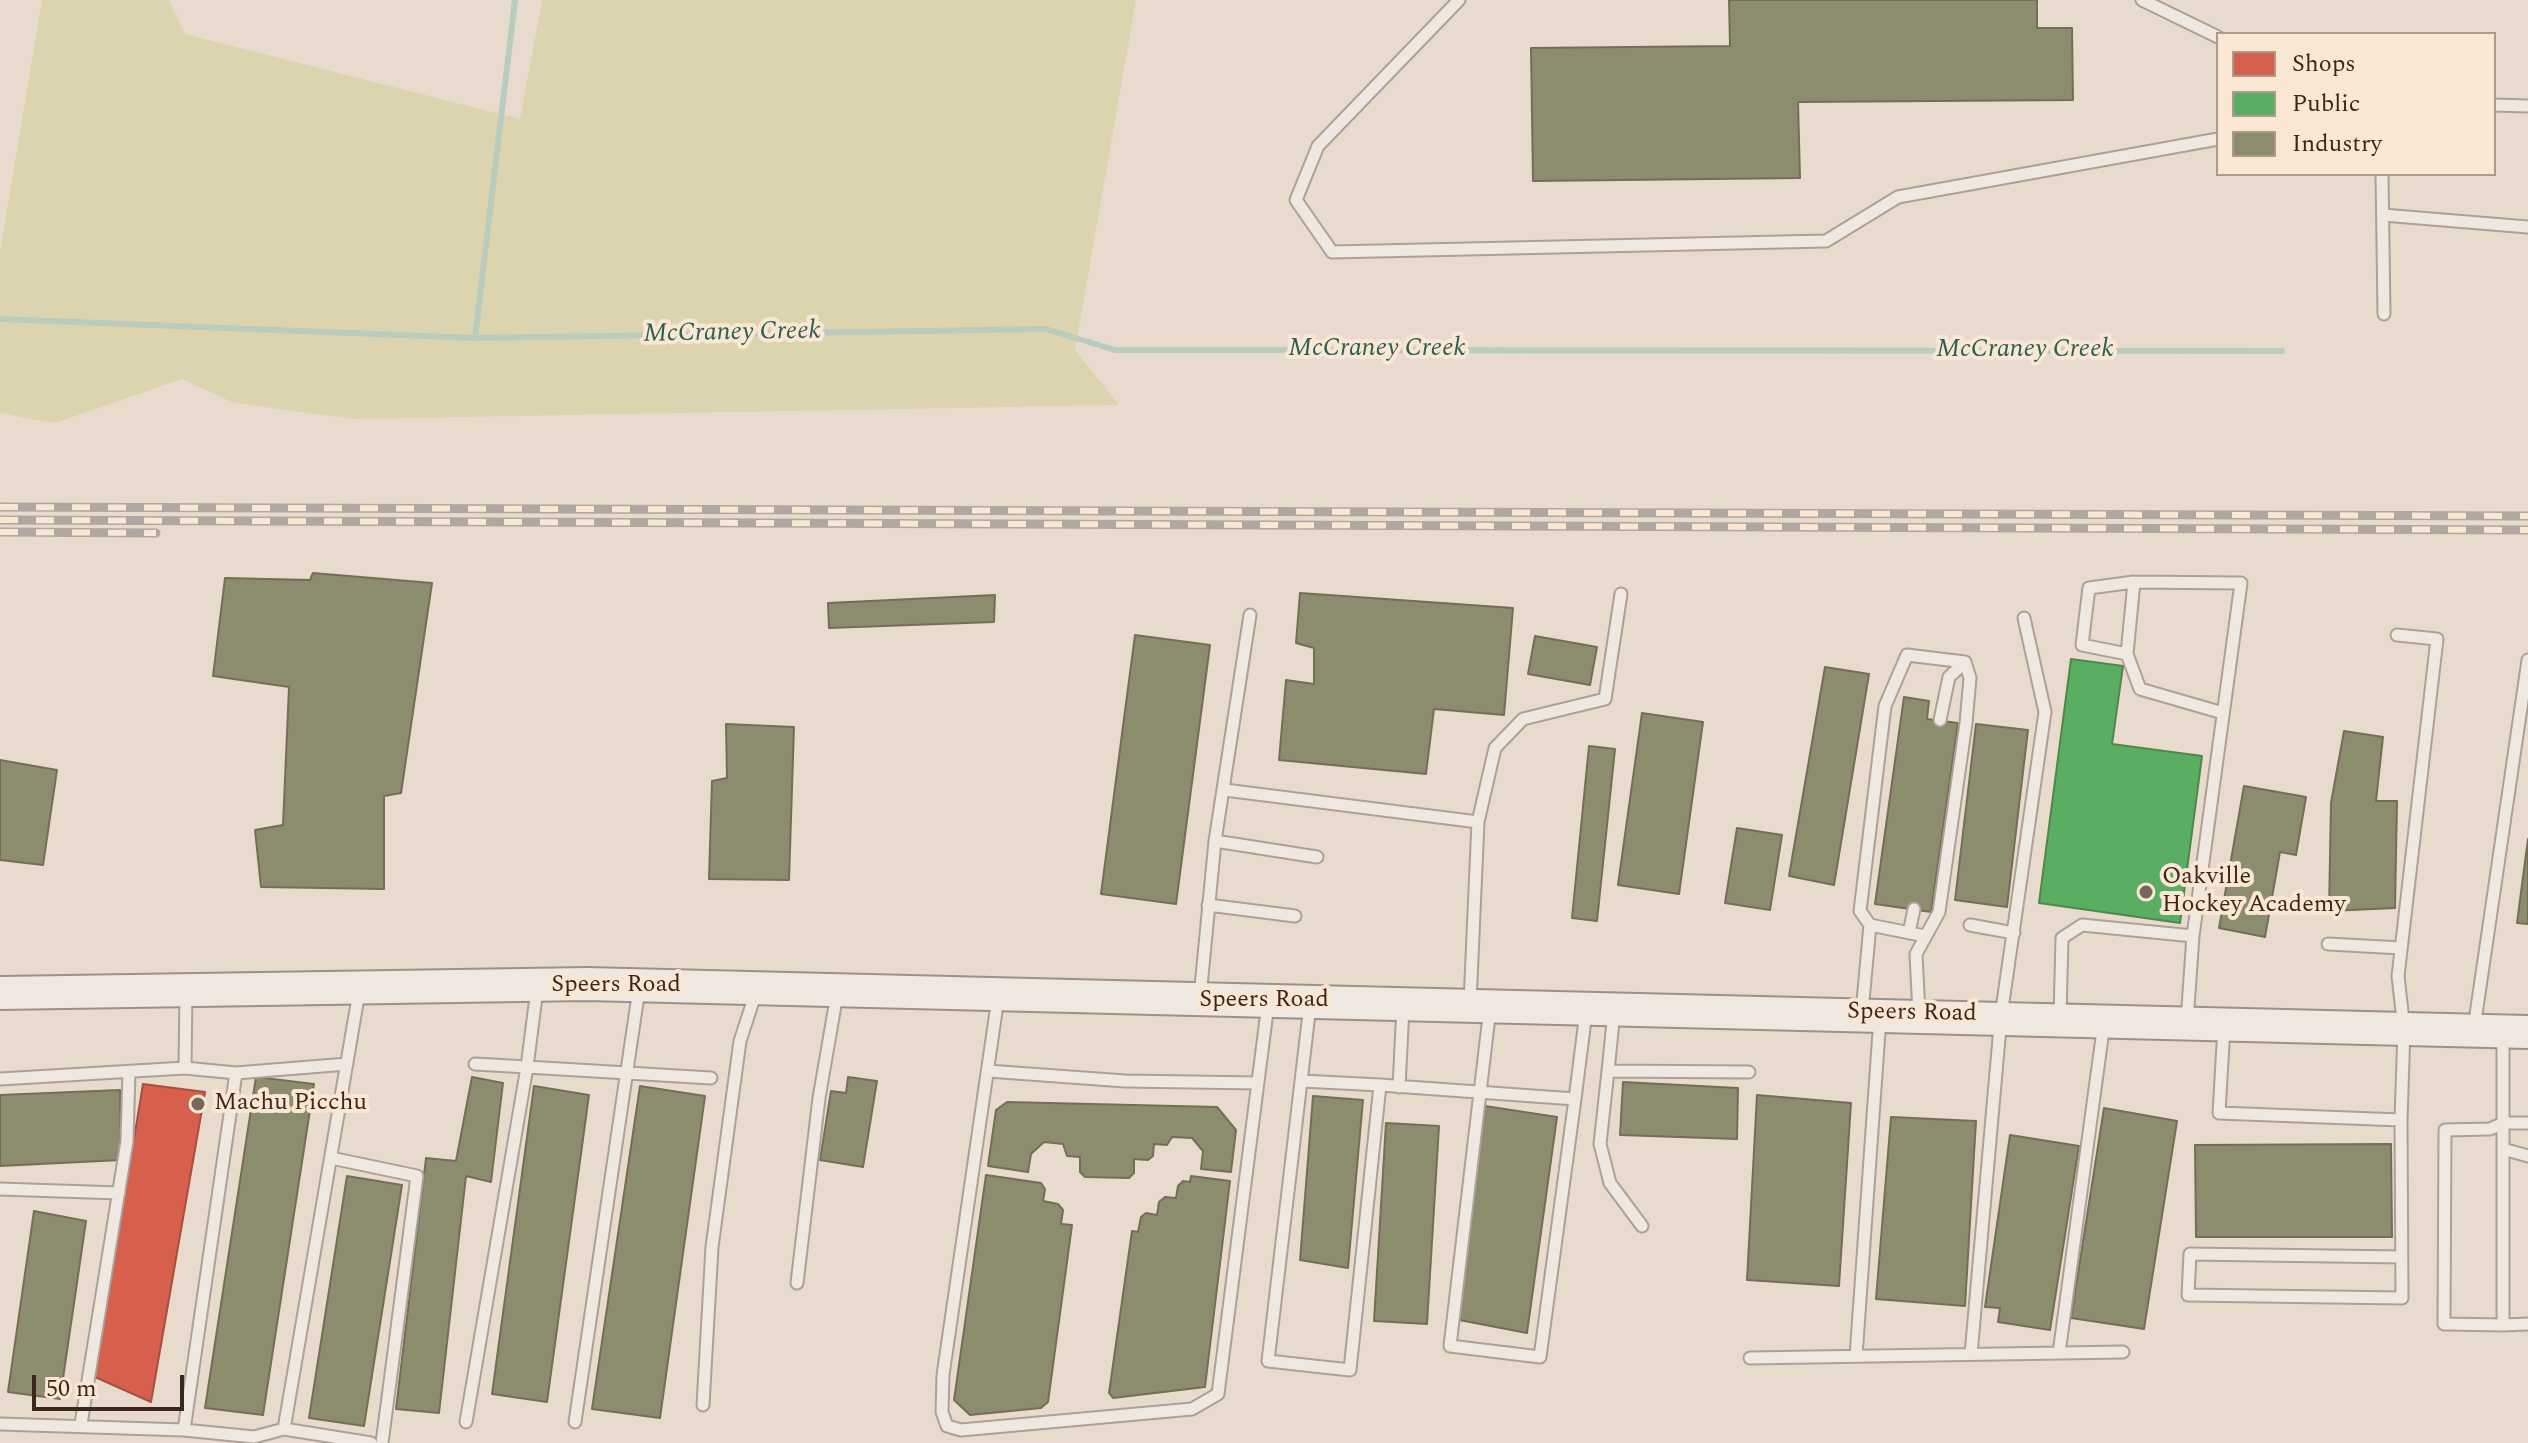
<!DOCTYPE html>
<html>
<head>
<meta charset="utf-8">
<style>
	body { margin:0 }
	#map { position:relative; width:2528px; height:1443px; overflow:hidden; background:#e8dbce; font-family:Spectral,serif }
	canvas { display:block }
	.legend { position:absolute; left:2216px; top:32px; width:280px; height:144px; box-sizing:border-box; background:#f9e7d3; border:2px solid #ae9a8a; margin:0; padding:10px 14px; list-style:none; font-size:24px; color:#3d271d }
	.legend li { display:flex; align-items:center; gap:16px; height:40px }
	.legend b { width:40px; border:2px solid #ae9a8a }
	.scale { position:absolute; left:32px; top:1375px; width:152px; height:36px; box-sizing:border-box; border:4px solid #3d271d; border-top:0; padding-left:10px; font-size:24px; line-height:28px; white-space:nowrap; color:#3d271d; -webkit-text-stroke:6px #f9e7d3; paint-order:stroke }
</style>
</head>
<body>
<div id="map">
<canvas width="2528" height="1443"></canvas>
<ul class="legend">
<li><b style="height:22px;background:#d6604d"></b>Shops</li>
<li><b style="height:22px;background:#5aae61"></b>Public</li>
<li><b style="height:22px;background:#8c8c6e"></b>Industry</li>
</ul>
<div class="scale">50 m</div>
</div>
<script>
const ctx = document.querySelector('canvas').getContext('2d');
ctx.lineJoin = 'round';
function fill(path, color) {
  ctx.fillStyle = color;
  ctx.fill(path, 'evenodd');
}
function strokePath(path, color, width, dash) {
  ctx.strokeStyle = color;
  ctx.lineWidth = width;
  ctx.lineCap = dash ? 'butt' : 'round';
  ctx.setLineDash(dash || []);
  ctx.stroke(path);
}
function label(font, color, halo, rows, align = 'center') {
  ctx.font = font + ' Spectral,serif';
  ctx.lineWidth = 8;
  ctx.setLineDash([]);
  ctx.textBaseline = 'middle';
  ctx.strokeStyle = halo;
  ctx.fillStyle = color;
  for (const [text, x, y, turn = 0] of rows) {
    ctx.save();
    ctx.translate(x, y);
    ctx.rotate((+turn || 0) * Math.PI / 180);
    ctx.textAlign = isNaN(turn) ? turn : align;
    if (halo) ctx.strokeText(text, 0, 0);
    ctx.fillText(text, 0, 0);
    ctx.restore();
  }
}
const green = new Path2D(`
	M42,0H169L185,34L520,119L542,0H1136L1075,350L1119,405L354,419L234,403L182,379L55,423L0,413V251Z`);
const shops = new Path2D(`
	M143,1084L205,1092L151,1402L95,1377Z`);
const public = new Path2D(`
	M2071,659L2123,666L2112,744L2202,756L2180,923L2039,903Z`);
const industry = new Path2D(`
	M1729,0H2037V28H2072L2073,100L1798,102L1800,178L1533,181L1531,48L1730,46Z
	M313,573L432,583L401,793L384,796V889L261,887L255,830L283,825L289,687L213,676L225,578L310,580Z
	M1300,593L1513,608L1504,715L1434,709L1426,774L1279,760L1286,680L1314,684V648L1296,643Z
	M995,595L994,622L829,628L828,603Z
	M1135,635L1210,645L1176,904L1101,894Z
	M1535,636L1597,647L1590,685L1528,674Z
	M1825,667L1869,674L1834,885L1789,876Z
	M1904,697L1929,701L1927,719L1958,723L1931,912L1875,904Z
	M1642,713L1703,722L1679,894L1618,885Z
	M726,724L794,727L789,880L709,879L712,781L727,778Z
	M1976,724L2028,730L2007,907L1955,900Z
	M2344,731L2383,737L2376,801H2397L2395,908L2329,911L2331,803Z
	M1589,746L1615,749L1597,921L1572,918Z
	M0,760L57,770L43,865L0,860Z
	M2244,786L2306,797L2296,855L2280,852L2265,937L2219,928Z
	M1737,828L1782,835L1770,910L1725,903Z
	M2528,839V924L2517,923Z
	M256,1077L314,1084L263,1415L205,1408Z
	M472,1077L503,1083L491,1182L466,1176L439,1413L396,1409L426,1158L456,1161Z
	M848,1077L877,1081L863,1167L820,1160L831,1091L846,1093Z
	M1623,1082L1738,1088L1737,1139L1620,1135Z
	M534,1086L589,1095L547,1402L492,1394Z
	M640,1086L705,1096L660,1418L592,1409Z
	M120,1090L121,1160L0,1166V1095Z
	M1757,1095L1851,1103L1839,1286L1747,1280Z
	M1313,1096L1363,1100L1348,1268L1300,1260Z
	M1007,1102L1217,1107L1236,1130L1231,1172L1201,1169L1203,1151L1192,1138L1172,1137L1167,1145L1154,1144L1153,1156L1148,1160L1134,1159V1173L1129,1178L1085,1177L1080,1172V1157L1067,1156L1063,1144L1044,1142L1031,1154L1028,1172L988,1166L996,1110Z
	M1485,1106L1557,1117L1527,1333L1454,1319Z
	M2104,1108L2177,1121L2144,1329L2071,1318Z
	M1891,1117L1976,1121L1965,1306L1876,1299Z
	M1386,1123L1439,1126L1427,1324L1374,1321Z
	M2010,1135L2079,1146L2050,1330L1998,1322L2000,1308L1985,1307Z
	M2391,1144L2392,1237H2196L2195,1145Z
	M986,1175L1041,1183L1045,1189L1043,1201L1058,1204L1063,1210L1061,1224L1072,1225L1048,1402L1041,1408L970,1415L954,1400Z
	M347,1176L402,1185L364,1426L309,1418Z
	M1191,1176L1230,1181L1205,1387L1113,1398L1109,1393L1132,1231L1138,1232L1141,1217L1146,1213L1157,1215L1159,1202L1165,1197L1176,1198L1178,1186L1183,1181L1190,1182Z
	M34,1211L86,1221L60,1399L8,1392Z`);
const stream = new Path2D(`
	M0,319L475,338L515,0
	M475,338L1046,329L1115,350L2282,351`);
const lane = new Path2D(`
	M1459,0L1318,146L1296,200L1332,252L1826,241L1898,197L2218,139
	M2142,0L2218,37
	M2494,105L2528,106
	M2382,174L2384,314
	M2383,215L2528,227
	M2127,654L2082,645L2089,588L2134,582
	M1940,720L1949,677L1965,662
	M1225,790L1478,822L1470,1003
	M1478,822L1495,748L1523,719L1605,699L1621,594
	M1215,841L1317,857
	M1208,905L1295,916
	M1870,925L1860,911L1885,706L1907,655L1965,662
	M1970,925L2014,933
	M1909,933L1914,909
	M2193,936L2241,583L2134,582L2127,654L2140,689L2223,713
	M2328,944L2401,948
	M537,989L527,1067L711,1078
	M186,991L185,1068L236,1073L347,1064
	M359,992L284,1429L371,1443
	M1200,997L1215,841L1250,615
	M998,998L943,1375L942,1412L947,1426L961,1430L1192,1409L1218,1394L1268,1004
	M1310,1005L1268,1361L1350,1370L1380,1085L1575,1099L1540,1357L1450,1346L1490,1008
	M1614,1012L1608,1071L1749,1072
	M1862,1012L1870,925L1925,936
	M1919,1014L1916,954L1939,912L1966,723L1970,678L1965,662
	M2060,1017L2062,938L2082,925L2193,936L2187,1021
	M2224,1027L2219,1113L2401,1120L2404,1029L2398,976L2437,639L2397,635
	M2474,1028L2528,660
	M2503,1036V1325L2528,1324
	M988,1071L1125,1081L1257,1083
	M1608,1071L1600,1144L1610,1183L1642,1226
	M236,1073L184,1430L254,1437L284,1429
	M0,1079L185,1068
	M1302,1081L1380,1085
	M1399,1087L1403,1007
	M1575,1099L1586,1012
	M2401,1120L2402,1298L2188,1295L2190,1254L2402,1257
	M2503,1149L2528,1156
	M331,1158L417,1176L382,1443
	M0,1189L119,1193
	M797,1283L819,1098L837,994
	M2503,1325L2444,1324L2445,1130L2490,1129L2504,1123H2528
	M2059,1353L2104,1023
	M1971,1354L2001,1016L2045,712L2024,618
	M1856,1356L1880,1018
	M1750,1358L2123,1352
	M703,1405L712,1247L740,1041L756,992
	M466,1422L527,1067L475,1064
	M575,1422L639,989
	M0,1424L184,1430
	M81,1424L127,1141L129,1072`);
const secondary = new Path2D(`
	M0,993L587,984L2528,1032`);
const rail = new Path2D(`
	M0,507L2528,516
	M0,520L2528,530
	M0,532L156,533`);
const markers = [
	[2146,892,8,"#79665b"],
	[198,1104,8,"#79665b"]
];
const poiNames = [
	["Oakville",2162,878],
	["Hockey Academy",2162,906],
	["Machu Picchu",214,1104]
];
const streetNames = [
	["Speers Road",616,986],
	["Speers Road",1264,1001],
	["Speers Road",1912,1014,1]
];
const waterNames = [
	["McCraney Creek",732,334,-1],
	["McCraney Creek",1377,350],
	["McCraney Creek",2025,351]
];
fill(green, '#dcd4af');
fill(shops, '#d6604d');
strokePath(shops, '#a84f3f', 2);
fill(public, '#5aae61');
strokePath(public, '#51864d', 2);
fill(industry, '#8c8c6e');
strokePath(industry, '#746e56', 2);
strokePath(stream, '#b9ccbd', 6);
strokePath(lane, '#ada096', 15);
strokePath(secondary, '#9d9086', 36);
strokePath(lane, '#efe8e0', 11);
strokePath(secondary, '#efe8e0', 32);
strokePath(rail, '#afa7a0', 9);
strokePath(rail, '#f9e7d3', 6, [18]);
for (const [x, y, r, color] of markers) {
  const dot = new Path2D();
  dot.arc(x, y, r, 0, 2 * Math.PI);
  ctx.fillStyle = color;
  ctx.fill(dot);
  strokePath(dot, '#f9e7d3', 3);
}
label('24px', '#3d271d', '#f9e7d3', poiNames, 'left');
label('24px', '#3d271d', '#f9e7d3', streetNames);
label('italic 26px', '#2a5f52', '#f9e7d3', waterNames);
</script>
</body>
</html>
